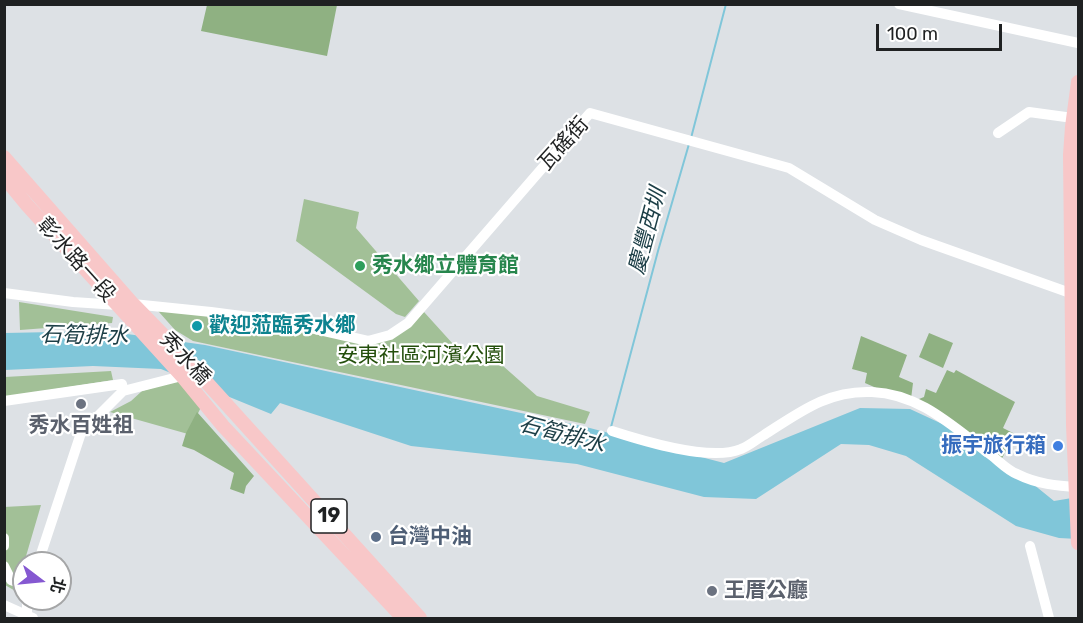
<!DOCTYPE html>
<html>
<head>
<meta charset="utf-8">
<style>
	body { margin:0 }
	#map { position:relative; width:1083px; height:623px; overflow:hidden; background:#dde1e5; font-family:Rubik,"Noto Sans TC",sans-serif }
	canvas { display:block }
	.frame { position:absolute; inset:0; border:6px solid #1f2122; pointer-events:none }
	.north { position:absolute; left:12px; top:551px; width:60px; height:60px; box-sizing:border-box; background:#fff; border:2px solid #a5a6a7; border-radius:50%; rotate:106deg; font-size:16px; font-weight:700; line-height:24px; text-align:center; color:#1f2122 }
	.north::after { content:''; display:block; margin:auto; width:21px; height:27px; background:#8558d1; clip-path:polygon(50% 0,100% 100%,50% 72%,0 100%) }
	.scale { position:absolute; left:876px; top:24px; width:126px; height:27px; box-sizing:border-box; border:3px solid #1f2122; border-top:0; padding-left:8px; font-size:18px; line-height:21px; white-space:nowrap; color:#1f2122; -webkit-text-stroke:4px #fff; paint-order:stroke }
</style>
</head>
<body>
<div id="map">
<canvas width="1083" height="623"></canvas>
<div class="frame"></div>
<div class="north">北</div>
<div class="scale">100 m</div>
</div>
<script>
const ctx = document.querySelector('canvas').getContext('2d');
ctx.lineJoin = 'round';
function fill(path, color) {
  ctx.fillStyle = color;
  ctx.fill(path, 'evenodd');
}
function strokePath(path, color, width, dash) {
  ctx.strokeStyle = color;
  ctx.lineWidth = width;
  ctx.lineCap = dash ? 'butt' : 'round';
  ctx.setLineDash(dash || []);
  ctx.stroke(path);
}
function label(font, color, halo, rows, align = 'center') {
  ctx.font = font + ' Rubik,"Noto Sans TC",sans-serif';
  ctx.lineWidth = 4.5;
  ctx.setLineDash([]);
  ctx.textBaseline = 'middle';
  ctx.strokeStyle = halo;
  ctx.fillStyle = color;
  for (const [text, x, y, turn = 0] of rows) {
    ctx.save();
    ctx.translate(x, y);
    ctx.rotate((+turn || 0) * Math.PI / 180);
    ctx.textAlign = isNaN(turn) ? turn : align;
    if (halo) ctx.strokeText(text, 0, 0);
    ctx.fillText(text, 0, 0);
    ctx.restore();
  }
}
const green = new Path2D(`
	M304,199L359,212L356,228L419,301L405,317L396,314L296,241Z
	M19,302L113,317L112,323L20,330Z
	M151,303L288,327L364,344L424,312L463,355L477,343L537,396L590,412L585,424L193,341L175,330Z
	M111,371L113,380L5,397V377Z
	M181,379L203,403L188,434L110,412L131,401L142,391Z
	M41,505L24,563V596L5,585L4,507Z`);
const forest = new Path2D(`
	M207,5V4L337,5L327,56L201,31Z
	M929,333L953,343L943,368L919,357Z
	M861,336L907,355L899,377L913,383L911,399L890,394L865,383L867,373L852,369Z
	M947,370L954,373L956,370L1015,402L1003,428L1015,434L1000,462L914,401L924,397L926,389L936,393Z
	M197,412L254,476L246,486L244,494L230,489L234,473L194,450L182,446L186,433Z`);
const water = new Path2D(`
	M106,331L205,345L586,427L724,463L860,408L910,409L964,434L1033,484L1054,501L1078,497V539L1059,538L1016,526L906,456L869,445L841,444L756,499L704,497L577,464L411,446L280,403L271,414L161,369L93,366L5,370L4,333Z`);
const stream = new Path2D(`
	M691,138L726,4
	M611,427L658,251L689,144`);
const minor = new Path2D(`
	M899,4L1078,43
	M998,133L1029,112L1073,118
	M4,293L73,302L118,305L133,304L211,312L280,321L368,341L390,335L408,323L590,113L789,168L875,220L921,240L1073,294L1078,306
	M4,401L122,384L123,391
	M612,431C643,441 710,462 741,449C749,446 757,439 764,435C800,412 828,390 872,392C921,394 954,428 991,455C999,461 1007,470 1017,474C1037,484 1057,486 1078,487
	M4,538V546
	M1030,546L1049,618
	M38,563L81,433L123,391L182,376
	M4,566L11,580L24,585
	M4,605L33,618
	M27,615V599`);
const major = new Path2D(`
	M1078,82L1072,127L1070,155L1073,425L1078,543
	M4,157L133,304L171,343L420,618
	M4,177L27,205L182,376L223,426L403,618`);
const markers = [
	[360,266,6,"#2e9e5b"],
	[197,326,6,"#0f9aa8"],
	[81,404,6,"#6b7280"],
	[1058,446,6,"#3f7fe0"],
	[376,537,6,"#5c6f8a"],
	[712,591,6,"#6b7280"]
];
const shields = [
	[329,516,36]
];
const shieldNames = [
	["19",329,516]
];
const streetNames = [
	["瓦磘街",564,144,-48],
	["彰水路一段",76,260,48],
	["秀水橋",185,359,47]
];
const leisureNames = [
	["秀水鄉立體育館",372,266]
];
const cultureNames = [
	["歡迎蒞臨秀水鄉",209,326]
];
const parkNames = [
	["安東社區河濱公園",421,356]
];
const worshipNames = [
	["秀水百姓祖",81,426],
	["王厝公廳",724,591,"left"]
];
const shopNames = [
	["振宇旅行箱",1046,446]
];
const serviceNames = [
	["台灣中油",388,537]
];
const waterNames = [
	["慶豐西圳",648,231,-75],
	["石筍排水",84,336,1],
	["石筍排水",562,435,15]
];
fill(green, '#a2c097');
fill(forest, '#8fb182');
fill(water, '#80c6d9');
strokePath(stream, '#80c6d9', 2);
strokePath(minor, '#fff', 10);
strokePath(major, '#f8c7c8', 14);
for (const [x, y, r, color] of markers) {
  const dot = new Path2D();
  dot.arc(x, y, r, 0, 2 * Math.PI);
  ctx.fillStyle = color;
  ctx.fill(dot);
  strokePath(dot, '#fff', 2);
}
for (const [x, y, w] of shields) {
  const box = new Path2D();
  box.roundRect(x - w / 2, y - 17, w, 34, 4.5);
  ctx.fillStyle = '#fff';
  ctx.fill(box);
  strokePath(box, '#1f2122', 1.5);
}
label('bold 20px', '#1f2122', null, shieldNames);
label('21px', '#1f2122', '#fff', streetNames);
label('bold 21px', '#27864d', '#fff', leisureNames, 'left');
label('bold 21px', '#0d838f', '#fff', cultureNames, 'left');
label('21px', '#244f0c', '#fff', parkNames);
label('bold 21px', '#5b616d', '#fff', worshipNames);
label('bold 21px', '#366cbe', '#fff', shopNames, 'right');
label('bold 21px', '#4e5e75', '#fff', serviceNames, 'left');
label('italic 22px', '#1c3e46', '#fff', waterNames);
</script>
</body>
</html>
